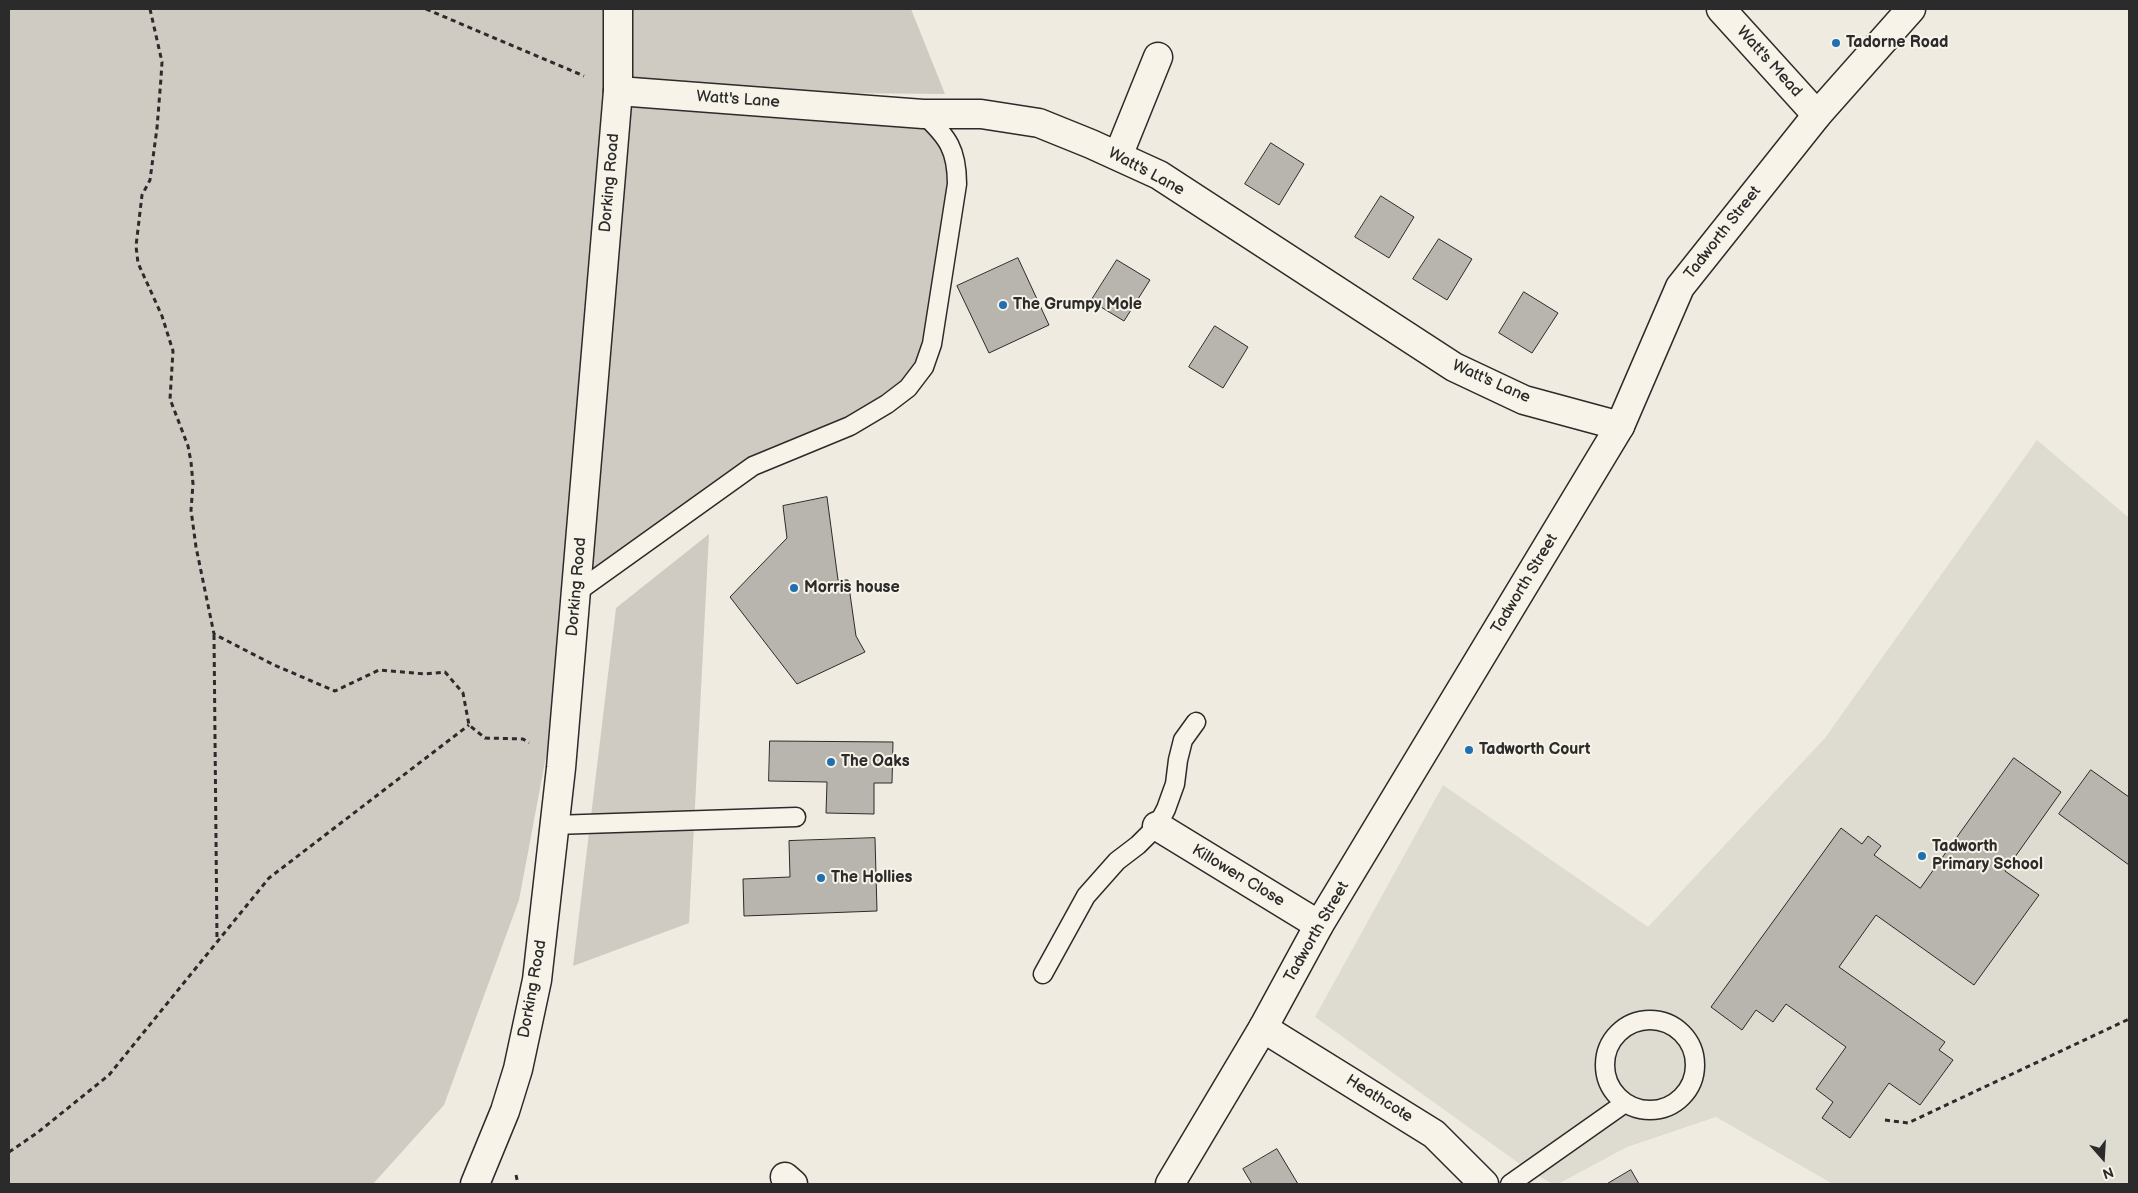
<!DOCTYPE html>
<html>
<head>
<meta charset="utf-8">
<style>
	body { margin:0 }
	#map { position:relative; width:2138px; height:1193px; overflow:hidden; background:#efebe0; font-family:"Balsamiq Sans",sans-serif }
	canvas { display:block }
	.frame { position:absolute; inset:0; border:10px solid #2b2b2b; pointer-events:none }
	.north { position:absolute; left:2078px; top:1133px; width:50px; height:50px; -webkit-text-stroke:4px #f7f3e8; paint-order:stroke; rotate:161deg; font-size:14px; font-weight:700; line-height:20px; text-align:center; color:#2b2b2b }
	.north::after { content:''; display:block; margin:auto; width:18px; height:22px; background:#2b2b2b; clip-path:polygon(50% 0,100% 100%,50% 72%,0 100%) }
</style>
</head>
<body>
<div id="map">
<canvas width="2138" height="1193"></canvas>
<div class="frame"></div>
<div class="north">N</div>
</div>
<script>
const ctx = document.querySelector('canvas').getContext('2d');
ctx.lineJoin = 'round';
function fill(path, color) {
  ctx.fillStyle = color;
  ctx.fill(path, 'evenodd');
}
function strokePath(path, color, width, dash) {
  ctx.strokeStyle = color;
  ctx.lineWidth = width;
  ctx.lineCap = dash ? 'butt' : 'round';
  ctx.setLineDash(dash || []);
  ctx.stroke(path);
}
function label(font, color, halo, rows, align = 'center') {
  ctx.font = font + ' "Balsamiq Sans",sans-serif';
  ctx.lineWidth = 4;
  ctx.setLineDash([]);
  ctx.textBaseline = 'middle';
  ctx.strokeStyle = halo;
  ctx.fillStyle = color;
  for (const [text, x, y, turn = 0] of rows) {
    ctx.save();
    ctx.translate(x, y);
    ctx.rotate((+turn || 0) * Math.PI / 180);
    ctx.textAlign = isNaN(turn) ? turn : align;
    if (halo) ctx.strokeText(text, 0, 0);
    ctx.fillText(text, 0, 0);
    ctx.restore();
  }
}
const built = new Path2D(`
	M2037,440L2129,518V1184H1833L1716,1117L1627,1147L1558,1184H1553L1531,1172L1315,1017L1443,785L1648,927L1825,738Z`);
const green = new Path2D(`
	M9,9H911L945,94L628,91L923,114L957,164L932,344L908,388L753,466L577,592L519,900L444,1105L373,1184H9Z
	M709,534L689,923L573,966L616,608Z`);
const building = new Path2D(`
	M1271,143L1304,164L1279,205L1245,184Z
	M1381,196L1414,217L1389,258L1355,237Z
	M1439,239L1472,259L1447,300L1413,279Z
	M1018,258L1049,325L989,353L957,286Z
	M1117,260L1150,280L1124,321L1091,301Z
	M1524,292L1558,313L1532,353L1499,333Z
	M1215,326L1248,347L1223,388L1189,367Z
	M827,497L838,580H848L856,636L865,652L797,684L730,597L787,538L783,506Z
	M770,741L893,742L892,783H874V814L826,813L827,782L769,781Z
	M2014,758L2061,792L2005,871L2039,895L1974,985L1876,915L1839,967L1945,1042L1939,1050L1953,1060L1920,1105L1889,1083L1850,1138L1822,1118L1833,1102L1816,1089L1846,1047L1786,1004L1773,1022L1756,1010L1742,1030L1711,1007L1841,828L1862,844L1868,836L1881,846L1874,855L1920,888Z
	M2091,770L2129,797V865L2059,814Z
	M875,838L877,911L744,916L743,879L790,877L789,841Z
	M1277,1149L1298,1184H1252L1243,1169Z
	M1631,1170L1639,1184H1607Z`);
const path = new Path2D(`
	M150,9L162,62L161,78L157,128L150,180L142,195L136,246L138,263L162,316L173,351L170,399L188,446L191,462L193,484L191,510L196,547L214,634L274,665L335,691L379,670L425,674L445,672L463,693L469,725L485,738L523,739L529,743
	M426,9L584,76
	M214,635L217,941
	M1885,1120L1908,1123L2129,1019
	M9,1152L37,1133L109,1075L269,878L469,725
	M516,1175L518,1184`);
const lane = new Path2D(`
	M577,592L753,466L850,426L887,404L908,388L924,367L932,344L957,184C957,150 948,137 923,114
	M554,825L796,817
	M1043,974L1086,896L1117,861L1138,845L1157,826L1166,809L1175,784L1178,760L1183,740L1196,722
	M1605 1065a45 45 0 1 1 90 0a45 45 0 1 1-90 0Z
	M1510,1184L1625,1103`);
const street = new Path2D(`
	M1721,9L1817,115
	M618,91L923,114H981L1039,123L1091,144L1159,175L1454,367L1524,400L1620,426
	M1118,156L1158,57
	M1157,826L1319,925
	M1263,1028L1434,1134L1484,1184
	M785,1177L793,1184`);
const secondary = new Path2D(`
	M475,1184L505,1111L518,1069L537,980L561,768L618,91V9
	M1170,1184L1263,1028L1319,925L1620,426L1680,287L1817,115L1911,9`);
const markers = [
	[1836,43,5,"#1f6fb2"],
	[1003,305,5,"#1f6fb2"],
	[794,588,5,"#1f6fb2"],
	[1469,750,5,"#1f6fb2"],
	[831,762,5,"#1f6fb2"],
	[1922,856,5,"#1f6fb2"],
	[821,878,5,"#1f6fb2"]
];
const poiNames = [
	["Tadorne Road",1846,43],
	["The Grumpy Mole",1013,305],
	["Morris house",804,588],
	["Tadworth Court",1479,750],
	["The Oaks",841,762],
	["Tadworth",1932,847],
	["Primary School",1932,865],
	["The Hollies",831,878]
];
const streetNames = [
	["Watt's Mead",1769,62,48],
	["Watt's Lane",738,100,4],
	["Watt's Lane",1146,172,28],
	["Dorking Road",610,183,-85],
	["Tadworth Street",1723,233,-52],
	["Watt's Lane",1491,382,24],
	["Tadworth Street",1525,584,-59],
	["Dorking Road",577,587,-85],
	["Killowen Close",1238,876,31],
	["Tadworth Street",1317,932,-60],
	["Dorking Road",533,989,-80],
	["Heathcote",1379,1099,32]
];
fill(built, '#dedbd1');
fill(green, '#cfcbc2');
fill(building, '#b8b5ae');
strokePath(building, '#2b2b2b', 1);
strokePath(lane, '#2b2b2b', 21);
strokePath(street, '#2b2b2b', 31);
strokePath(secondary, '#2b2b2b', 31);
strokePath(path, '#2b2b2b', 3, [5, 4]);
strokePath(lane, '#f7f3e8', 18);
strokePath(street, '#f7f3e8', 28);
strokePath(secondary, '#f7f3e8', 28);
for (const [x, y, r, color] of markers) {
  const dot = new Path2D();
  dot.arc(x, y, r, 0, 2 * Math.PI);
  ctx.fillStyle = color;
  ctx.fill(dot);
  strokePath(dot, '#f7f3e8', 2);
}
label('bold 16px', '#2b2b2b', '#f7f3e8', poiNames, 'left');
label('16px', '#2b2b2b', '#f7f3e8', streetNames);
</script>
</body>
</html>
